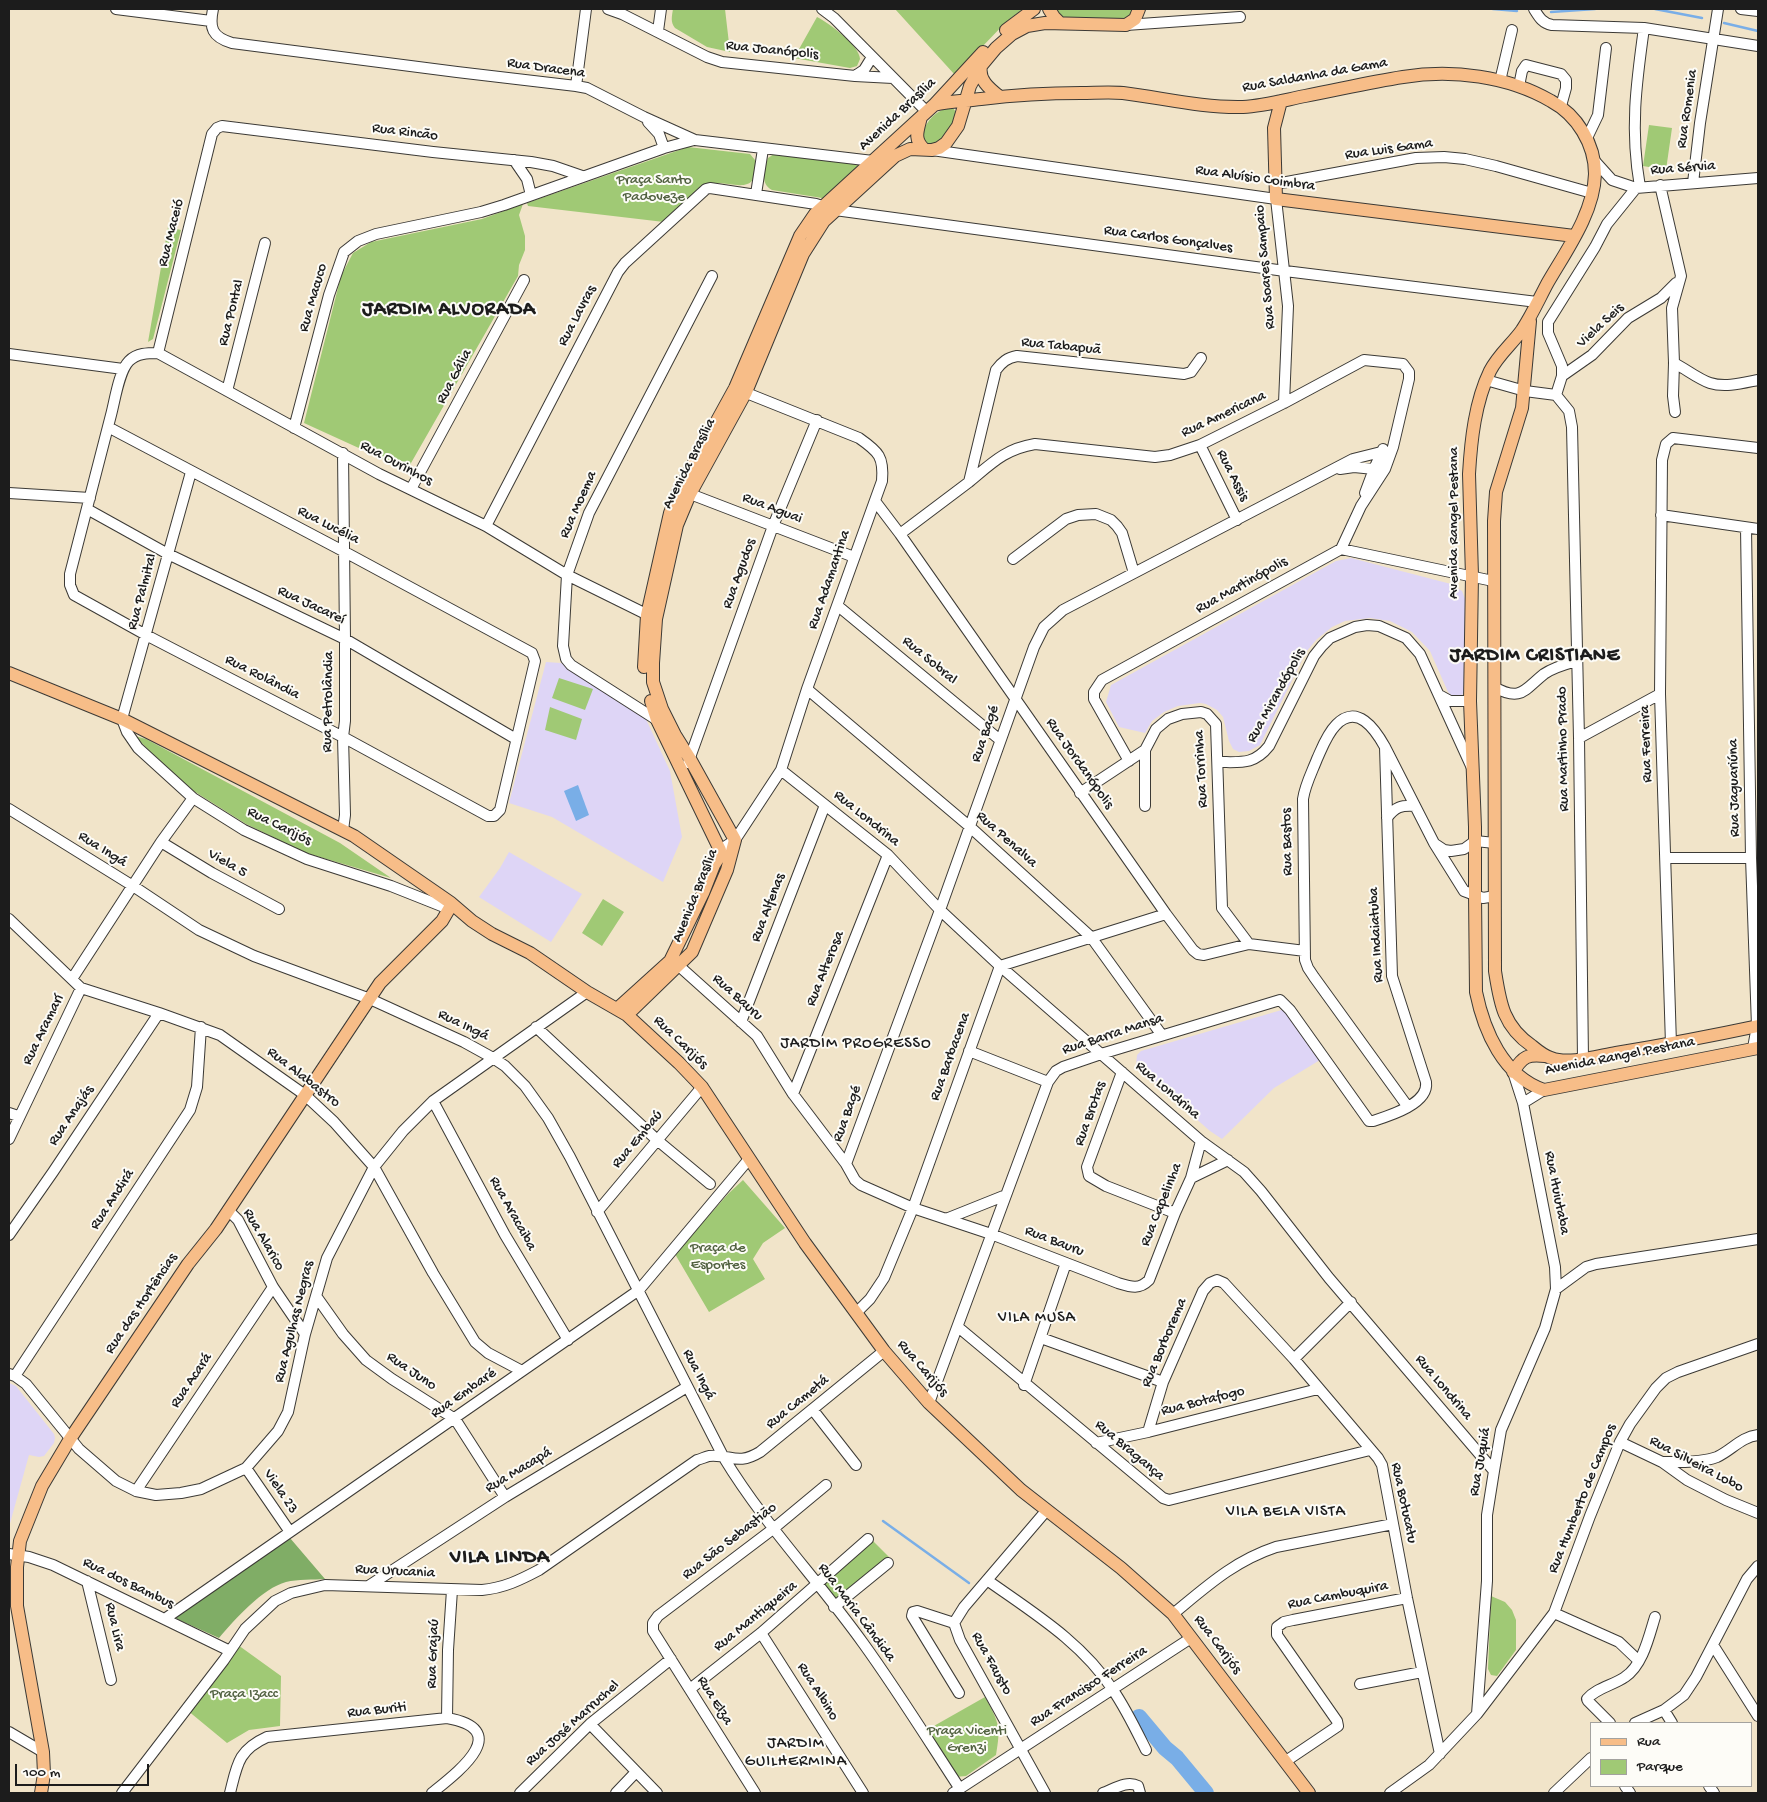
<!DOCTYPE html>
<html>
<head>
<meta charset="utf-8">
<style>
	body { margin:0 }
	#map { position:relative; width:1767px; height:1802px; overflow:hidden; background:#f1e4c9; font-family:"Gochi Hand",sans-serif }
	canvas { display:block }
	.frame { position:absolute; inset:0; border:10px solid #1c1c1c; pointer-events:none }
	.legend { position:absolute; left:1590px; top:1722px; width:162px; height:65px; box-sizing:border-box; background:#fdfcf7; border:1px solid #a3a29f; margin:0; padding:6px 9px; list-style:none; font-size:15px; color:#1c1c1c }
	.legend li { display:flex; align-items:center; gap:10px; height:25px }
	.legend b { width:25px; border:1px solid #a3a29f }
	.scale { position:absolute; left:15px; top:1764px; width:134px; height:22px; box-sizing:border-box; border:2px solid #1c1c1c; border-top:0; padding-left:6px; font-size:15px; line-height:18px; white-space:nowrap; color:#1c1c1c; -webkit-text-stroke:4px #fdfcf7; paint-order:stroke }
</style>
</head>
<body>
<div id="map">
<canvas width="1767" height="1802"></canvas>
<div class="frame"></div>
<ul class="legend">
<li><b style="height:6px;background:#f7bd88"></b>Rua</li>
<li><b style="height:14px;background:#a0c975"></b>Parque</li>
</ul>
<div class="scale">100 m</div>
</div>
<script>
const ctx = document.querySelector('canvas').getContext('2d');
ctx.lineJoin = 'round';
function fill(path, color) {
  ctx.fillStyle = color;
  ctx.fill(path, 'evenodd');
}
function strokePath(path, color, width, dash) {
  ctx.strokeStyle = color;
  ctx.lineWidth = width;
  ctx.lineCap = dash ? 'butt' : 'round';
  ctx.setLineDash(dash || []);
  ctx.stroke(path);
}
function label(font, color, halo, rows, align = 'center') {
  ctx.font = font + ' "Gochi Hand",sans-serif';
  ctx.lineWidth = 4;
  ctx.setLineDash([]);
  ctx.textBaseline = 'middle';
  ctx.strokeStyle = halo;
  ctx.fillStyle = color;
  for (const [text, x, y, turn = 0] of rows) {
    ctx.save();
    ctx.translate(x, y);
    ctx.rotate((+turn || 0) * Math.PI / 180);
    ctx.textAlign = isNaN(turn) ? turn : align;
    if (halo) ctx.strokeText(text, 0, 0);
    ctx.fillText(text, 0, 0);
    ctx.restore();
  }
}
const built = new Path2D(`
	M1351,558L1451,584L1462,591L1465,599V688L1463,694L1460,696H1452L1448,692L1430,651L1412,632L1390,621L1370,618L1345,621L1332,627L1317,639L1306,652L1260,745L1249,751L1239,752L1233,749L1229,741L1223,717L1217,710L1206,704L1200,703L1178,706L1164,712L1152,721L1145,733L1119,727L1106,702L1111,685L1336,561Z
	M546,662L561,663L645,717L670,771L682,837L663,882L552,817L509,803Z
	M509,852L582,894L551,942L479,897L500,868Z
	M1285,1009L1320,1060L1274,1088L1222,1139L1210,1131L1136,1066L1137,1055L1141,1051Z
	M9,1383L16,1386L54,1434L55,1438L54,1443L44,1456L39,1457L29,1455L9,1527Z`);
const green = new Path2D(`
	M673,9H725L730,52L707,47L675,28C670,22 672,16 673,9Z
	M895,9H1023L1006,22L955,75Z
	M1052,9H1133L1131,16L1126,20L1063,19Z
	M817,17C829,23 860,46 860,59L857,66L850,68L794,58Z
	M946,108H953L958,115L942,144H928L923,139C923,124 932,114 946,108Z
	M1649,125L1672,128L1666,170L1643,166Z
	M688,147L750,154L755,160C760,201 728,178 706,184L664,222L528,206L527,203Z
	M774,154H778L861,165L825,198H822L772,190C760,184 764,169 768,158Z
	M523,204L519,215L525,236V250L519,265L518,276L407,470L304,423L341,276L353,253L371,242L482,219Z
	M168,227L181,230L153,339L148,342Z
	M559,678L593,689L585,710L552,698Z
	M550,707L582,719L576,740L545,730Z
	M135,736L146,739L340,843L391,878L306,853L246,824L192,790L162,764Z
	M603,899L624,912L602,946L582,933Z
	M743,1180L785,1228L763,1243L753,1259L765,1279L709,1312L675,1254L728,1194Z
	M872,1540L889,1557L836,1600L823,1583Z
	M1491,1596L1505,1602L1512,1610L1516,1620V1650L1497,1676L1491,1675L1488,1669Z
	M238,1645L281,1676L280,1726L249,1730L227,1743L187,1710Z
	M985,1697C999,1722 1001,1727 996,1755L966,1776L955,1777L925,1731Z`);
const forest = new Path2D(`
	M290,1538L325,1579C313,1580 298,1579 286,1582C263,1588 234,1620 219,1638L175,1618Z`);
const water = new Path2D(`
	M578,785L589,815L576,821L564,791Z`);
const stream = new Path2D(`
	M1493,9L1517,11
	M1655,9L1702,18
	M1551,12L1595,9
	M1724,23L1758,31
	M883,1521L969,1583`);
const river = new Path2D(`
	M1139,1717L1165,1748L1177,1758L1206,1793`);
const minor = new Path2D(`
	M116,9L211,21
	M213,9C209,28 212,37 232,43L457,72L576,86L587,88L644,117L695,140L873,161
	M608,9L622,14L707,57L722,62L855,76L893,78
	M822,9L834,18L927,112
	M1534,9C1539,17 1542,23 1552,25L1644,28L1758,46
	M1741,9L1758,11
	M1126,25L1240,17
	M658,31L661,9
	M855,76L864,70L872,57
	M1500,81L1512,30
	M576,86L586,9
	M1519,86L1522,71L1526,65L1561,74L1566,80V88L1561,106
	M648,122L659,134L664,148
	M1587,138L1598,115L1606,48
	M932,150L1276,199L1288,306L1284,403
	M514,160L527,179L531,195
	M1594,160L1612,180L1636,188L1758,178
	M1693,183L1700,123L1718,9
	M1276,184L1416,158L1444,157L1465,159L1496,166L1592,193
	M1660,185L1681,276L1672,308L1674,363L1673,396L1675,412
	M1640,187C1630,130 1636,85 1644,28
	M756,194L763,149
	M158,353L212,134L217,128L222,126L433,152L531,162L553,166L582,176
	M9,354L123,369
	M1674,363C1686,369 1698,379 1710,383C1725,388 1743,383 1758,380
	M1562,376L1592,355L1628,318L1661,298L1676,283
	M1486,380L1525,391L1556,395L1569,411L1572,427L1579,738L1583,1059
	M227,391L265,243
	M1556,395L1562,376V366L1548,333V322L1595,247L1607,224L1636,188
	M108,427L343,551L532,653L535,661L500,810L494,816H488L343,737L146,635L74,595L70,585V574C84,521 97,468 111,415C115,400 119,371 129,361C137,353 148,353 158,353L379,474L486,526L567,575L652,617
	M294,428L329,295L344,252L358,241L376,234L481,212L504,205L664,148L694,140
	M1200,445L1237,520
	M1340,469L1354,467L1374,469
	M191,472L122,719L127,732L138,748L193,798L244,830L307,859L391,886L449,909L451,903
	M969,482C992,463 1005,449 1035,444L1155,457L1170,455L1200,445L1284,403L1364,360L1403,364L1409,372V379L1393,447L1385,469L1361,506L1341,549
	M411,489L524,280
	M685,492L854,557
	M9,493L90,498
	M1365,493L1374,469L1383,449
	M875,501L900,534L1166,914L1193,950L1198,954L1204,955L1249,944L1305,951
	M87,509L168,554L345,639L516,739
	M1661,515L1758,529
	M486,526L618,272L625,263L706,189L710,188L816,204L835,210L1285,271L1537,302
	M1746,528L1751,858L1757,1026L1753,1048
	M900,534L969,482L996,370C1002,362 1007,358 1017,356L1184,374L1191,372L1201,358
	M1013,559L1066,519L1078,515L1096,514L1111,520L1117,526L1122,533L1134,573
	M838,606L1000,740
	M1494,687C1521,702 1524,690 1544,674C1554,667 1566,664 1577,661
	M807,689L969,826L1091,937L1161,1034
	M1439,695L1450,701H1470
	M657,720L571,665L566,659L563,646L567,575L589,513L712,276
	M1579,738L1660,694
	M1129,761L1094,699V692L1102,680L1341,549L1493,581
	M1218,762C1241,762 1254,765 1269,746L1314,656L1322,646L1330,638L1355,627L1367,625L1379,626L1406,638L1420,654L1472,768
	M688,763L773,526L817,420
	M781,770L888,855L940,910L1000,966L1201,1141L1244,1172L1261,1191L1329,1278L1494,1471
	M1080,793L1145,750L1156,729L1168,719L1182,714L1201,712L1207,714L1216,724L1222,908L1249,944
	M1145,806V750
	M9,809L133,886L199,930L254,956L370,999L464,1042L493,1058L505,1066L525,1086L548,1118L570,1157L724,1458C764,1524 818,1580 863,1643C897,1690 928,1740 960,1789
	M1387,818C1395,807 1401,805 1415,806
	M343,830L345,815L343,737L345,721V639L343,453
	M161,842L212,873L279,909
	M1435,844L1444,850L1451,851L1464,849L1475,841L1495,843
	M720,850L735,840L781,770L807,689L882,481C884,457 879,452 859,438L739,390
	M1666,858H1751
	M9,919L81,988L159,1013L220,1035L305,1095L334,1122L374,1167L433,1273L475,1342L488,1353L522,1371
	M673,963L679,966L757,1036L793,1094L846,1164L855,1180L861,1185L913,1208L991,1234L1118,1283C1131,1287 1139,1290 1149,1280L1175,1213L1191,1178L1201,1141
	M72,979L161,842L193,798
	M741,1022L825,805
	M536,1027L657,1140L710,1184
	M1671,1044L1660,694L1662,460L1666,444L1673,438L1758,448
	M969,1051L1048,1082
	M1122,1072L1087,1167L1089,1176L1106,1186L1175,1213
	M793,1094L888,855
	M433,1101L505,1235L568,1340
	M1523,1103L1544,1090
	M1408,1107L1314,977L1308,968L1305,960L1303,799C1305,785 1312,772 1317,759C1322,748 1327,734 1336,725C1357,703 1375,729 1385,747L1434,843L1464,891L1483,898L1495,896
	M9,1113L18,1116
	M9,1139L81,988
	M846,1164L940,910L1034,647L1044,627L1063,610L1353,459L1381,452
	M1191,1178L1228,1160
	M228,1210L238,1220L273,1287L305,1334
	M597,1212L702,1087
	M946,1219L1006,1195
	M9,1235L53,1172L159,1013
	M1556,1289L1586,1267L1596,1264L1758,1239
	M316,1296L343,1334L366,1360L392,1379L455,1419L505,1497
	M856,1313L870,1299L884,1278L913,1208L1000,966L1166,914
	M958,1327L1163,1498L1169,1500L1370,1450
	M1041,1338L1163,1382
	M1294,1359L1351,1302
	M9,1374L15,1376L26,1384L79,1449L116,1481L136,1491L156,1495L181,1493L201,1489L246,1468L278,1431L288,1412L305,1334L327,1258L374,1167L403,1131L433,1101L587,992
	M15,1376L190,1110L197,1087L201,1027
	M1024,1385L1066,1263
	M929,1403L1048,1082L1056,1071L1063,1067L1101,1054L1280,1000L1290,1010L1369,1121H1373C1389,1116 1429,1104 1426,1082L1392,976L1385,747
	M813,1410L856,1465
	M1148,1432L1163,1382L1203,1291L1210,1283L1217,1280L1224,1283L1294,1359L1378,1458L1382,1465L1407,1598L1440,1754
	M1620,1442L1662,1462L1687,1480L1726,1500L1758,1513
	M1096,1443L1148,1432L1318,1389
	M1662,1462C1678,1462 1702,1463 1717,1457C1732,1450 1741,1437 1758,1435
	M246,1468L290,1532
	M136,1491L273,1287
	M9,1554L29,1557L53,1565L230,1651
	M987,1580C1032,1612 1082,1642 1113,1690C1126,1709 1136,1730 1146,1750
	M87,1581L111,1680
	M370,1585L505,1497L687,1387
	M834,1607L888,1563
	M1554,1613L1619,1642L1639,1661
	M1173,1614C1207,1586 1234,1561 1276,1547L1393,1524
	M166,1618L639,1290L749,1159
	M954,1623L917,1611L913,1612L912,1616L959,1693
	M761,1633L863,1793
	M1713,1645L1758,1716
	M1360,1684L1422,1672
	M690,1689L761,1633L868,1539
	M1664,1710L1672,1723
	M1477,1714L1554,1613L1590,1516L1620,1442L1630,1424L1656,1388L1666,1378L1678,1372L1758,1344
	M447,1718L448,1650L452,1590
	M1610,1723L1588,1701L1587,1699C1596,1688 1614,1685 1625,1677C1643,1665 1649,1636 1655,1617
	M1635,1723L1664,1710L1684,1695L1696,1677L1747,1579L1758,1566
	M590,1724L657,1793
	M9,1732L43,1752
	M1286,1761L1338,1726L1337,1721L1277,1635V1627L1284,1622L1293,1620L1407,1598
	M1625,1786L1630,1793
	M1709,1786L1714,1793
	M122,1793L224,1660L245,1629L275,1601L291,1593L325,1585L482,1590C504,1588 520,1580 539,1570L697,1460C701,1459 705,1457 709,1456C731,1454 737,1466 760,1452L884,1351
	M230,1793C237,1765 238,1750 267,1737L447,1718C514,1730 458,1772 432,1793
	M520,1793L590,1724L671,1659
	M616,1793L636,1772
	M755,1793L653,1631V1623L658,1616L773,1529L826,1485
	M953,1793L1191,1638
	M1045,1793L960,1640L954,1623L964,1607L1046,1511
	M1103,1793C1114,1789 1127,1780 1138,1786L1140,1793
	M1390,1793L1429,1765L1477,1714L1487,1581V1515L1494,1471L1501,1430L1545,1328L1556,1289L1555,1267L1523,1103L1513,1072
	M1554,1793L1591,1758`);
const major = new Path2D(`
	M1049,9L1054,17L1059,22
	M1006,30L1034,9
	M981,66C978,80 990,89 1000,97
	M1281,101L1274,128L1276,199L1574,236
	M934,105C949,101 965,101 981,99C1014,95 1047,93 1081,93C1094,93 1109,92 1123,93C1163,98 1202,108 1243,107C1263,106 1285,100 1305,96C1337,90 1370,82 1403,77C1452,69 1508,76 1551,101C1577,115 1595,144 1595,174C1594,213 1566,251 1547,284C1539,299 1532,315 1522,330C1512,344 1498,355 1490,371C1475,402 1471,440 1469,474L1472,576L1470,701L1475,827V895L1476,992C1484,1031 1503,1076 1544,1090L1758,1048
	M921,117C918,130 913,139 924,149
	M1530,321L1522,408L1496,492L1494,521L1495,971C1500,1003 1503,1026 1532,1046C1538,1051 1544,1056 1551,1058C1568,1065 1598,1056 1616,1053C1663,1045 1711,1036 1758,1026
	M644,667L647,615L670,513L679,490L735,388L800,236L815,214L934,105L983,52
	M9,673L122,719L354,836L451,903L472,921L492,934L530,953L587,992L627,1015L679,1063L702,1087L805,1243L884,1351L929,1403L1021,1490L1121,1568L1173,1614L1309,1793
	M617,1009L670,961L703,893L714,865L719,857L720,850L657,720L651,701
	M627,1015L692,952L727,870L735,840L690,759L675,735L662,709L653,682V663L656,619L677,525L690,494L746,392L803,254L824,221L895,156L910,149L932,150L939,148L946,143L958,126L970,86L981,66L996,48L1012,34L1027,26L1045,23L1126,25L1135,19L1139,9
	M1513,1072C1523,1056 1528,1054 1545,1056
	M41,1793L44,1774L43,1752L17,1606V1567L20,1541L42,1486L70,1439L188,1264L216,1229L380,983L442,921L449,909`);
const streetNames = [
	["Rua Joanópolis",772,51,6],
	["Rua Dracena",546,69,8],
	["Rua Saldanha da Gama",1315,76,-10],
	["Rua Romenia",1688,109,-82],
	["Avenida Brasília",898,115,-43],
	["Rua Rincão",405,133,7],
	["Rua Luis Gama",1389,150,-8],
	["Rua Sérvia",1683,169,-4],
	["Rua Aluísio Coimbra",1255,179,8],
	["Rua Maceió",172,233,-76],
	["Rua Carlos Gonçalves",1168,240,8],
	["Rua Soares Sampaio",1266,267,-95],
	["Rua Macuco",314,298,-74],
	["Rua Pontal",232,313,-76],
	["Rua Lavras",578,316,-62],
	["Viela Seis",1601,326,-43],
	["Rua Tabapuã",1061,347,6],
	["Rua Gália",455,377,-62],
	["Rua Americana",1224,415,-25],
	["Rua Ourinhos",396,464,28],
	["Avenida Brasília",690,464,-63],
	["Rua Assis",1232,476,63],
	["Rua Moema",579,505,-66],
	["Rua Aguai",772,509,21],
	["Avenida Rangel Pestana",1455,523,-90],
	["Rua Lucélia",328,526,27],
	["Rua Agudos",740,574,-70],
	["Rua Adamantina",830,580,-71],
	["Rua Martinópolis",1242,586,-29],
	["Rua Palmital",143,592,-75],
	["Rua Jacareí",311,606,25],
	["Rua Sobral",929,661,40],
	["Rua Rolândia",262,678,27],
	["Rua Mirandópolis",1277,696,-61],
	["Rua Petrolândia",329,702,-89],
	["Rua Bagé",986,734,-71],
	["Rua Ferreira",1647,744,-92],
	["Rua Martinho Prado",1564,749,-91],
	["Rua Jordanópolis",1079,764,55],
	["Rua Torrinha",1202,769,-93],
	["Rua Jaguariúna",1735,788,-91],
	["Rua Londrina",866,819,39],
	["Rua Carijós",279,827,26],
	["Rua Penalva",1006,840,42],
	["Rua Bastos",1288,842,-91],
	["Rua Ingá",102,850,32],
	["Viela 5",227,864,30],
	["Avenida Brasília",696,896,-68],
	["Rua Alfenas",769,908,-69],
	["Rua Indaiatuba",1377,935,-93],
	["Rua Alterosa",826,969,-68],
	["Rua Bauru",737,998,42],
	["Rua Ingá",463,1026,26],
	["Rua Aramarí",44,1030,-64],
	["Rua Barra Mansa",1113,1035,-18],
	["Rua Carijós",680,1043,44],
	["Rua Barbacena",951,1057,-70],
	["Avenida Rangel Pestana",1620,1057,-11],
	["Rua Alabastro",303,1078,38],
	["Rua Londrina",1167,1091,41],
	["Rua Bagé",848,1114,-70],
	["Rua Brotas",1091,1114,-70],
	["Rua Anajás",72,1116,-56],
	["Rua Embaú",638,1140,-50],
	["Rua Ituiutaba",1556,1193,79],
	["Rua Andirá",113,1200,-57],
	["Rua Capelinha",1162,1205,-68],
	["Rua Aracaiba",512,1214,61],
	["Rua Alarico",263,1240,60],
	["Rua Bauru",1054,1242,21],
	["Rua das Hortências",142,1304,-56],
	["Rua Agulhas Negras",295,1322,-76],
	["Rua Borborema",1165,1343,-67],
	["Rua Carijós",922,1369,49],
	["Rua Juno",411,1372,34],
	["Rua Ingá",698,1375,63],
	["Rua Acará",192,1381,-56],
	["Rua Londrina",1443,1388,50],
	["Rua Embaré",464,1394,-35],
	["Rua Botafogo",1203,1402,-14],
	["Rua Cametá",798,1403,-39],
	["Rua Bragança",1129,1451,40],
	["Rua Juquiá",1481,1462,-80],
	["Rua Silveira Lobo",1696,1465,28],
	["Rua Macapá",519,1471,-31],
	["Viela 23",280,1492,56],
	["Rua Humberto de Campos",1583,1499,-68],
	["Rua Botucatu",1403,1503,78],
	["Rua São Sebastião",730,1542,-38],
	["Rua Urucania",395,1572,3],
	["Rua dos Bambus",128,1584,26],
	["Rua Cambuquira",1338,1596,-11],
	["Rua Maria Cândida",856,1613,53],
	["Rua Mantiqueira",756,1617,-39],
	["Rua Lira",114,1627,77],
	["Rua Carijós",1217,1645,53],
	["Rua Grajaú",434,1654,-88],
	["Rua Fausto",991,1664,61],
	["Rua Francisco Ferreira",1089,1687,-33],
	["Rua Albino",817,1692,58],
	["Rua Elza",714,1701,58],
	["Rua Buriti",377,1711,-6],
	["Rua José Marruchel",573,1724,-42]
];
const parkNames = [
	["Praça Santo",654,181],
	["Padoveze",654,198],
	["Praça de",718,1249],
	["Esportes",718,1266],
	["Praça Izacc",244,1695],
	["Praça Vicenti",967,1732],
	["Grenzi",967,1749]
];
const neighbourhoodNames = [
	["JARDIM PROGRESSO",856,1045],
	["VILA MUSA",1037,1319],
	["VILA BELA VISTA",1286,1513],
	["JARDIM",796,1745],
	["GUILHERMINA",796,1763]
];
const districtNames = [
	["JARDIM ALVORADA",449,311],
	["JARDIM CRISTIANE",1535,657],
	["VILA LINDA",500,1559]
];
fill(built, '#ded5f6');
fill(green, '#a0c975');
fill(forest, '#80ad66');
fill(water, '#79aee7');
strokePath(stream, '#79aee7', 2.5);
strokePath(river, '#79aee7', 16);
strokePath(minor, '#3c3a36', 12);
strokePath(major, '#3c3a36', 14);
strokePath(minor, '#fff', 10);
strokePath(major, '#f7bd88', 12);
label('15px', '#1c1c1c', '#fdfcf7', streetNames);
label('15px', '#516140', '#fdfcf7', parkNames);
ctx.letterSpacing = '1px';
label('16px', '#1c1c1c', '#fdfcf7', neighbourhoodNames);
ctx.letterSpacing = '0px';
ctx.letterSpacing = '1px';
label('bold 20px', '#1c1c1c', '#fdfcf7', districtNames);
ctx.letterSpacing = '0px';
</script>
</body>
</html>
